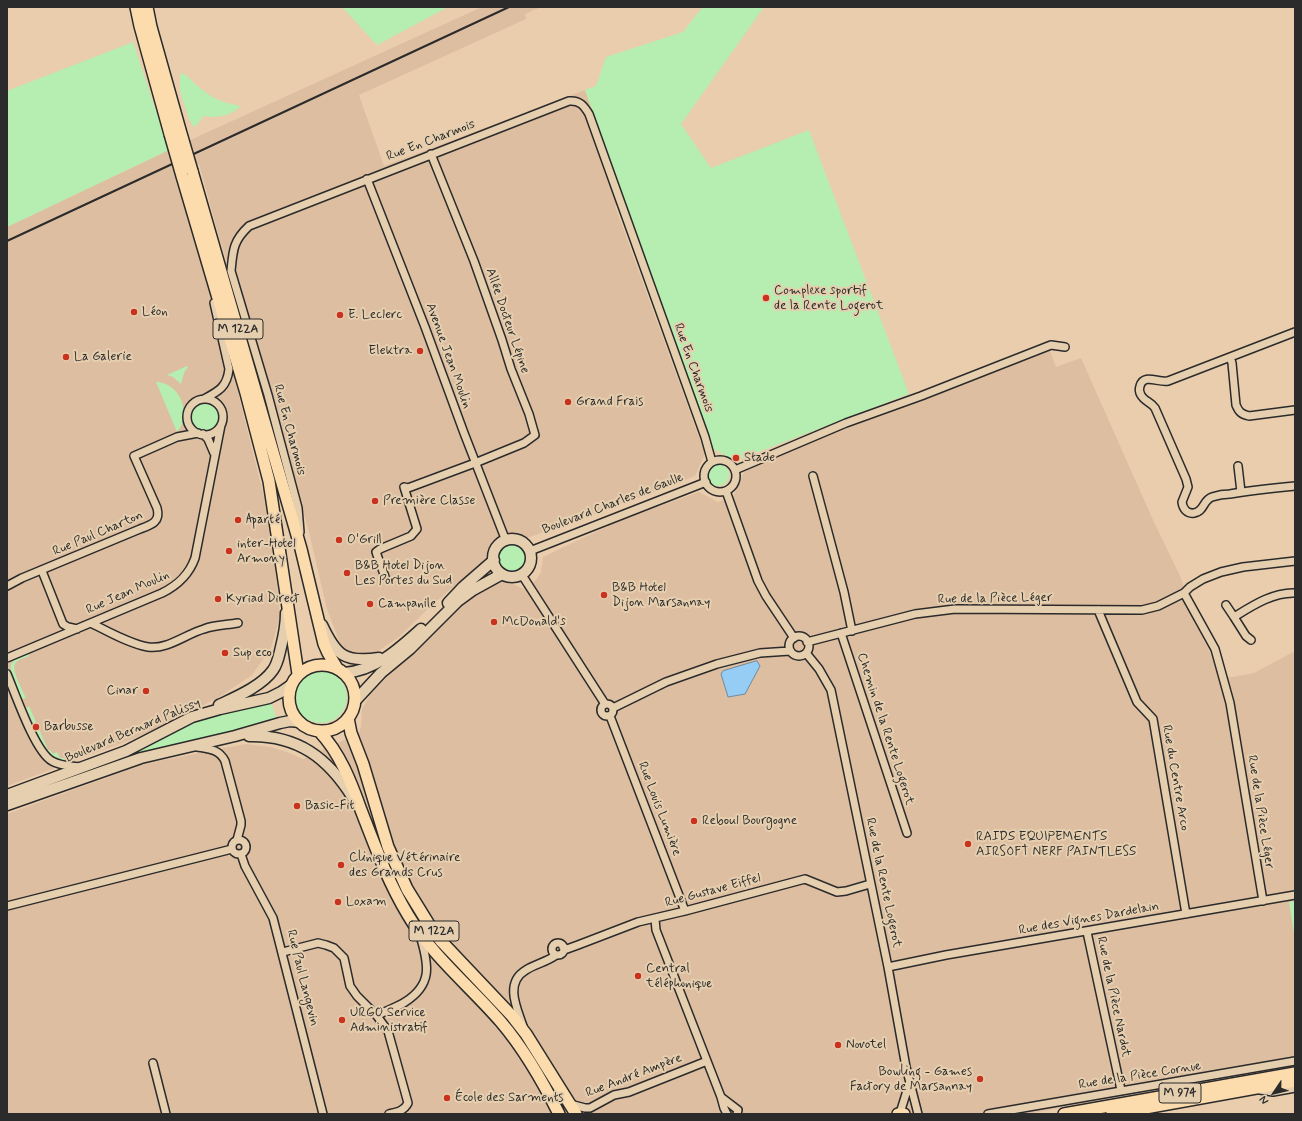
<!DOCTYPE html>
<html>
<head>
<meta charset="utf-8">
<style>
	body { margin:0 }
	#map { position:relative; width:1302px; height:1121px; overflow:hidden; background:#e9cdad; font-family:Mynerve,sans-serif }
	canvas { display:block }
	.frame { position:absolute; inset:0; border:8px solid #2b2b2b; pointer-events:none }
	.north { position:absolute; left:1254px; top:1073px; width:40px; height:40px; -webkit-text-stroke:3px #e6cfaf; paint-order:stroke; rotate:235deg; font-size:11px; font-weight:700; line-height:16px; text-align:center; color:#2b2b2b }
	.north::after { content:''; display:block; margin:auto; width:14px; height:18px; background:#2b2b2b; clip-path:polygon(50% 0,100% 100%,50% 72%,0 100%) }
</style>
</head>
<body>
<div id="map">
<canvas width="1302" height="1121"></canvas>
<div class="frame"></div>
<div class="north">N</div>
</div>
<script>
const ctx = document.querySelector('canvas').getContext('2d');
ctx.lineJoin = 'round';
function fill(path, color) {
  ctx.fillStyle = color;
  ctx.fill(path, 'evenodd');
}
function strokePath(path, color, width, dash) {
  ctx.strokeStyle = color;
  ctx.lineWidth = width;
  ctx.lineCap = dash ? 'butt' : 'round';
  ctx.setLineDash(dash || []);
  ctx.stroke(path);
}
function label(font, color, halo, rows, align = 'center') {
  ctx.font = font + ' Mynerve,sans-serif';
  ctx.lineWidth = 4;
  ctx.setLineDash([]);
  ctx.textBaseline = 'middle';
  ctx.strokeStyle = halo;
  ctx.fillStyle = color;
  for (const [text, x, y, turn = 0] of rows) {
    ctx.save();
    ctx.translate(x, y);
    ctx.rotate((+turn || 0) * Math.PI / 180);
    ctx.textAlign = isNaN(turn) ? turn : align;
    if (halo) ctx.strokeText(text, 0, 0);
    ctx.fillText(text, 0, 0);
    ctx.restore();
  }
}
const built = new Path2D(`
	M482,7H541L525,14L526,19L359,95L384,166L585,90L625,202L615,206L705,454L695,476L635,499L530,537H525L516,533L494,540L486,557L480,564L431,606L399,637L374,654L353,655L345,650L340,643L327,609L308,528L219,237L199,164L193,166L186,142Z
	M169,150L235,381L264,497L277,582L280,617L271,648L252,675L219,697L173,721L135,738L7,786V227Z
	M1050,351L1056,367L1081,358L1153,520L1181,578L1194,622L1210,652L1219,677H1233L1254,673L1295,651V1064L1028,1114H7V814L144,764L219,749L246,744L270,747L287,752L303,759L359,733L361,727L362,709L370,695L411,652L456,609L478,593L493,584L501,582L513,584L524,589L536,580L541,572L543,557L621,520L699,492L718,502L733,497L744,472L803,445Z`);
const green = new Path2D(`
	M342,7H448L377,45Z
	M705,7H764L681,124L711,168L809,130L909,394L735,461L712,448L585,90L596,86L606,57L683,32L701,9Z
	M133,42L169,150L7,227V91Z
	M182,73C187,75 190,79 194,83C211,97 218,102 241,106C233,114 222,117 211,117C209,117 207,116 205,116C200,117 199,125 194,127L189,119L183,101L180,90V75Z
	M187,366L188,367L184,373L181,384L173,377L167,375Z
	M156,382C180,382 193,415 177,432Z
	M191 416a14 14 0 1 1 28 0a14 14 0 1 1-28 0Z
	M707 475a11 11 0 1 1 22 0a11 11 0 1 1-22 0Z
	M498 559a14 14 0 1 1 28 0a14 14 0 1 1-28 0Z
	M29,654V656C25,658 17,659 15,664C11,670 23,691 26,698L22,699C19,692 7,670 12,663C15,658 23,656 29,654Z
	M295 697a26 26 0 1 1 52 0a26 26 0 1 1-52 0Z
	M271,702L277,720L250,729L135,756L133,752L186,725L208,716Z
	M29,706L36,722L33,723L26,708Z
	M39,729L48,750H50L53,754L57,752L60,758H64L65,762C48,759 42,746 36,731Z
	M1295,901V933H1294L1289,902Z`);
const water = new Path2D(`
	M757,661L760,666L745,694L728,697L721,674L723,671Z`);
const street = new Path2D(`
	M367,179L425,327L464,433L506,541
	M1295,332L1168,381C1158,383 1144,373 1140,386C1139,389 1139,392 1141,395C1144,401 1151,402 1155,408L1186,479L1188,487L1182,502C1183,509 1187,514 1194,513C1204,512 1203,500 1212,497C1218,495 1224,494 1230,494C1252,490 1273,488 1295,486
	M1230,357L1232,363L1236,405C1239,412 1241,414 1249,416L1295,410
	M204,399C219,391 227,387 229,369L214,303
	M187 417a18 18 0 1 1 36 0a18 18 0 1 1-36 0Z
	M203,434L208,439L214,453
	M704 476a16 16 0 1 1 32 0a16 16 0 1 1-32 0Z
	M1238,466L1241,492
	M735,470L846,423L921,396L1051,345L1065,347
	M813,476L844,592L852,631
	M726,491L758,581L766,596L794,638
	M300,532L298,508L268,395L231,271C233,250 233,241 249,226L569,101C580,100 584,106 589,114L705,437L712,462
	M530,551L706,482
	M42,571L63,624L68,627L77,629
	M522,575L605,704
	M385,577L376,552L380,549L411,536L417,529L404,487L408,488L475,463L524,443L535,435L529,414L511,369L502,340L474,261L431,154
	M7,586L22,578L140,529C151,525 161,522 157,508L134,456L177,437L198,433
	M1184,593L1215,649L1230,703L1263,901
	M1226,605L1234,617
	M1098,610L1137,702L1153,719L1186,914
	M91,623C107,631 130,644 148,647C167,650 186,634 204,629C214,625 227,625 238,623
	M841,633L907,833
	M789 646a10 10 0 1 1 20 0a10 10 0 1 1-20 0Z
	M1251,640L1246,636L1234,617C1252,606 1273,592 1295,593
	M807,642L915,614L955,609L1142,610L1158,606L1184,593L1190,587L1203,579L1221,572L1243,567L1295,561
	M806,653L819,669L831,690L888,967L906,1067L918,1114
	M7,658L162,593C178,585 189,575 195,558L221,425
	M7,674C15,693 35,752 52,761C60,766 71,766 80,767
	M601 710a6 6 0 1 1 12 0a6 6 0 1 1-12 0Z
	M613,708L666,682L717,664L760,653L790,651
	M610,716L685,911
	M197,747C209,749 219,749 225,761L241,821V825L237,840
	M232 847a7 7 0 1 1 14 0a7 7 0 1 1-14 0Z
	M241,854L245,866L273,918L323,1114
	M7,906L232,849
	M655,919L656,930L721,1097L724,1108L727,1114
	M1087,932L1121,1090
	M552 949a6 6 0 1 1 12 0a6 6 0 1 1-12 0Z
	M563,947L567,949L578,945L638,922L685,911L805,879L837,892L846,891L870,884
	M283,952L318,943L326,945L334,948L344,958L350,986L357,996L377,1016L388,1031L408,1103C404,1111 397,1112 389,1114
	M888,967L946,955L1295,895
	M377,1016C386,1010 396,1008 405,1002C432,985 429,966 421,939
	M523,1026C517,1008 504,983 526,970C535,964 547,962 556,955
	M153,1063L166,1114
	M1260,1090L1273,1092L1295,1088
	M721,1097L738,1110L737,1114
	M570,1104L585,1108H590L614,1095L629,1092L707,1061
	M900,1113L910,1081
	M988,1114L1295,1061`);
const secondary = new Path2D(`
	M493 558a19 19 0 1 1 38 0a19 19 0 1 1-38 0Z
	M448,603L463,587L494,560
	M322,625C336,655 344,663 379,658
	M344,673C375,671 399,649 421,629
	M355,701L381,673L410,649L458,601L473,590L502,574
	M219,705C236,697 262,686 273,670C278,663 279,655 281,647C284,635 286,624 286,613
	M249,736C298,735 328,758 353,798
	M7,795L126,751L192,717L220,709L269,698L281,692L291,685
	M7,805L141,758L235,736L280,723L290,721L300,722`);
const primary = new Path2D(`
	M136,7L140,26L170,134
	M147,7L151,27L180,130
	M192,171L301,549L324,644L328,653L337,668
	M182,176L246,393L269,481L298,674
	M289 698a33 33 0 1 1 66 0a33 33 0 1 1-66 0Z
	M348,718L351,733L363,764L388,847L407,889L428,923L441,941L512,1016L526,1034L576,1114
	M319,731C340,753 351,782 361,810C375,846 388,882 408,915C432,956 470,986 501,1022C524,1049 543,1082 559,1114
	M898,1114H904
	M1064,1114L1295,1073
	M1112,1114L1295,1081`);
const rail = new Path2D(`
	M7,241L509,7`);
const primaryBridge = new Path2D(`
	M180,130L192,171
	M170,134L182,176`);
const markers = [
	[766,298,4,"#c8321e"],
	[134,312,4,"#c8321e"],
	[340,315,4,"#c8321e"],
	[420,351,4,"#c8321e"],
	[66,357,4,"#c8321e"],
	[568,402,4,"#c8321e"],
	[736,458,4,"#c8321e"],
	[375,501,4,"#c8321e"],
	[238,520,4,"#c8321e"],
	[339,540,4,"#c8321e"],
	[229,551,4,"#c8321e"],
	[347,573,4,"#c8321e"],
	[604,595,4,"#c8321e"],
	[218,599,4,"#c8321e"],
	[370,604,4,"#c8321e"],
	[494,622,4,"#c8321e"],
	[225,653,4,"#c8321e"],
	[146,691,4,"#c8321e"],
	[36,727,4,"#c8321e"],
	[297,806,4,"#c8321e"],
	[694,821,4,"#c8321e"],
	[968,844,4,"#c8321e"],
	[341,865,4,"#c8321e"],
	[338,902,4,"#c8321e"],
	[638,976,4,"#c8321e"],
	[342,1020,4,"#c8321e"],
	[838,1045,4,"#c8321e"],
	[980,1079,4,"#c8321e"],
	[447,1098,4,"#c8321e"]
];
const shields = [
	[238,329,50],
	[434,931,50],
	[1180,1093,42]
];
const shieldNames = [
	["M 122A",238,329],
	["M 122A",434,931],
	["M 974",1180,1093]
];
const streetNames = [
	["Rue En Charmois",431,141,-21],
	["Allée Docteur Lépine",507,321,71],
	["Avenue Jean Moulin",448,356,70],
	["Rue En Charmois",693,368,70],
	["Rue En Charmois",289,430,75],
	["Boulevard Charles de Gaulle",613,504,-21],
	["Rue Paul Charton",98,534,-23],
	["Rue Jean Moulin",128,593,-24],
	["Rue de la Pièce Léger",995,599,-1],
	["Chemin de la Rente Logerot",885,729,72],
	["Boulevard Bernard Palissy",133,731,-23],
	["Rue du Centre Arco",1175,778,80],
	["Rue Louis Lumière",659,809,69],
	["Rue de la Pièce Léger",1260,812,81],
	["Rue de la Rente Logerot",883,883,78],
	["Rue Gustave Eiffel",713,891,-15],
	["Rue des Vignes Dardelain",1089,919,-10],
	["Rue Paul Langevin",302,978,76],
	["Rue de la Pièce Nardot",1113,997,78],
	["Rue André Ampère",634,1076,-21],
	["Rue de la Pièce Cornue",1140,1076,-9]
];
const poiNames = [
	["Complexe sportif",774,291],
	["de la Rente Logerot",774,306],
	["Léon",142,312],
	["E. Leclerc",348,315],
	["Elektra",412,351,"right"],
	["La Galerie",74,357],
	["Grand Frais",576,402],
	["Stade",744,458],
	["Première Classe",383,501],
	["Aparté",246,520],
	["O'Grill",347,540],
	["inter-Hotel",237,544],
	["Armony",237,559],
	["B&B Hotel Dijon",355,566],
	["Les Portes du Sud",355,581],
	["B&B Hotel",612,588],
	["Dijon Marsannay",612,603],
	["Kyriad Direct",226,599],
	["Campanile",378,604],
	["McDonald's",502,622],
	["Sup eco",233,653],
	["Cinar",138,691,"right"],
	["Barbusse",44,727],
	["Basic-Fit",305,806],
	["Reboul Bourgogne",702,821],
	["RAIDS EQUIPEMENTS",976,837],
	["AIRSOFT NERF PAINTLESS",976,852],
	["Clinique Vétérinaire",349,858],
	["des Grands Crus",349,873],
	["Loxam",346,902],
	["Central",646,969],
	["téléphonique",646,984],
	["URGO Service",350,1013],
	["Administratif",350,1028],
	["Novotel",846,1045],
	["Bowling - Games",972,1072,"right"],
	["Factory de Marsannay",972,1087,"right"],
	["École des Sarments",455,1098]
];
fill(built, '#ddbea1');
fill(green, '#b6edb0');
fill(water, '#95cdf4');
strokePath(water, '#6b8ca4', 1);
strokePath(street, '#2b2b2b', 10);
strokePath(secondary, '#2b2b2b', 13);
strokePath(primary, '#2b2b2b', 14);
strokePath(street, '#e6cfaf', 7);
strokePath(secondary, '#e6cfaf', 10);
strokePath(primary, '#fcdcac', 11);
strokePath(rail, '#2b2b2b', 2);
strokePath(primaryBridge, '#2b2b2b', 14, []);
strokePath(primaryBridge, '#fcdcac', 11);
for (const [x, y, r, color] of markers) {
  const dot = new Path2D();
  dot.arc(x, y, r, 0, 2 * Math.PI);
  ctx.fillStyle = color;
  ctx.fill(dot);
  strokePath(dot, '#e6cfaf', 1.5);
}
for (const [x, y, w] of shields) {
  const box = new Path2D();
  box.roundRect(x - w / 2, y - 10, w, 20, 3);
  ctx.fillStyle = '#e6cfaf';
  ctx.fill(box);
  strokePath(box, '#2b2b2b', 1);
}
label('bold 12px', '#2b2b2b', null, shieldNames);
label('13px', '#2b2b2b', '#e6cfaf', streetNames);
label('13px', '#2b2b2b', '#e6cfaf', poiNames, 'left');
</script>
</body>
</html>
